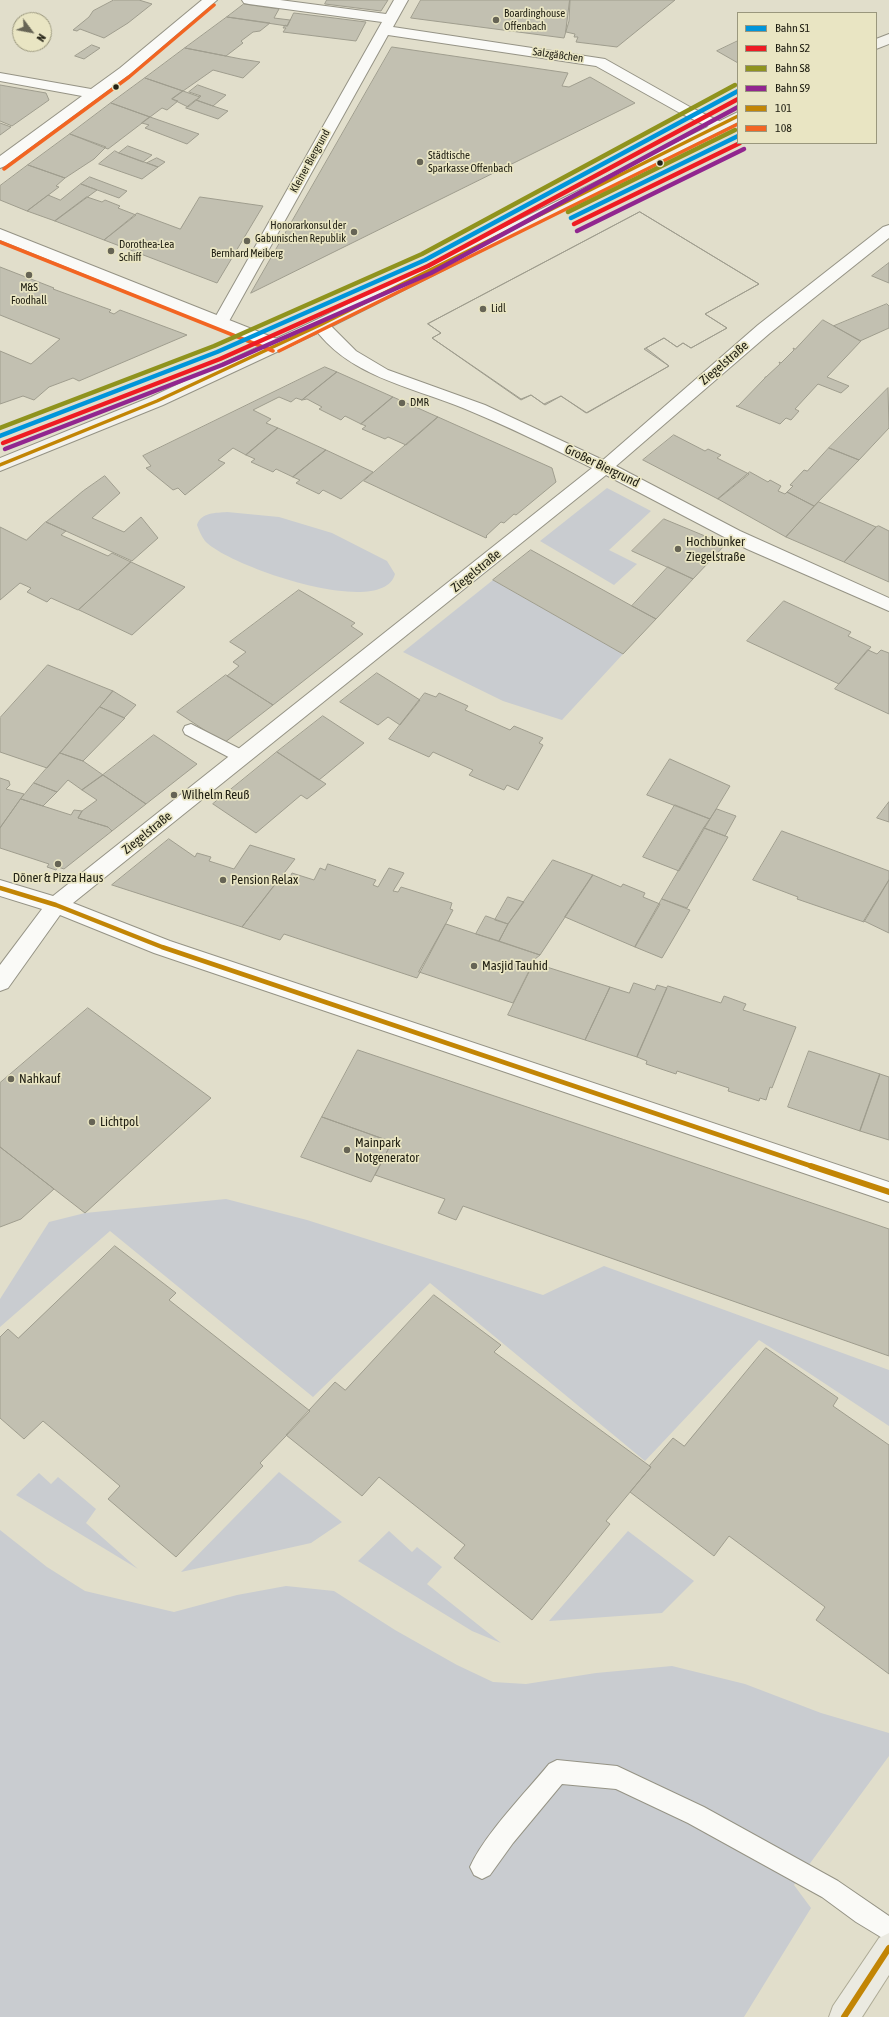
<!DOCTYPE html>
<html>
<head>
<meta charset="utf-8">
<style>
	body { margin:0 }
	#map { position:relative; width:889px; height:2017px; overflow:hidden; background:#e1decb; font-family:"Asap Condensed",sans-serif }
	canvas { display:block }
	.legend { position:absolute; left:737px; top:12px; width:140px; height:132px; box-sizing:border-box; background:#e9e5c3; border:1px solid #9a977d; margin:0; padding:5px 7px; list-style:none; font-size:12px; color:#232215 }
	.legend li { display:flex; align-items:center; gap:8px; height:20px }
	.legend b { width:20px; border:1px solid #9a977d }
	.north { position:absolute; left:12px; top:12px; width:40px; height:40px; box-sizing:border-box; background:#e9e5c3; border:1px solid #9a977d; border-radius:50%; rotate:122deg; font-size:11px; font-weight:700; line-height:16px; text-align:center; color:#232215 }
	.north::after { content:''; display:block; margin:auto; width:14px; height:18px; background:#666455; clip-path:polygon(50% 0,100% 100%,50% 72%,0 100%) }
</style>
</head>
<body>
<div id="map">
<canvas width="889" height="2017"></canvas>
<ul class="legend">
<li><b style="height:5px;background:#0095da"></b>Bahn S1</li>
<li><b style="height:5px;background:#ee1c23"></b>Bahn S2</li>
<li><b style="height:5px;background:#8f931d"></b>Bahn S8</li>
<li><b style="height:5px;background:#91268f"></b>Bahn S9</li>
<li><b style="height:5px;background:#c28505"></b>101</li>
<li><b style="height:5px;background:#f26522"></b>108</li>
</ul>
<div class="north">N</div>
</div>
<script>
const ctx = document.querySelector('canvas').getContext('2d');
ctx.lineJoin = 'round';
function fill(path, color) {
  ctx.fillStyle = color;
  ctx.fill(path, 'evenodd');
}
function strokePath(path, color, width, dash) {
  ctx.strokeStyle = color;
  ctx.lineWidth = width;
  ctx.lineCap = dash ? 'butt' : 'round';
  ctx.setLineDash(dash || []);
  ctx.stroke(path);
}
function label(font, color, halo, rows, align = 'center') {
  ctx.font = font + ' "Asap Condensed",sans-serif';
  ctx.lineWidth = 3.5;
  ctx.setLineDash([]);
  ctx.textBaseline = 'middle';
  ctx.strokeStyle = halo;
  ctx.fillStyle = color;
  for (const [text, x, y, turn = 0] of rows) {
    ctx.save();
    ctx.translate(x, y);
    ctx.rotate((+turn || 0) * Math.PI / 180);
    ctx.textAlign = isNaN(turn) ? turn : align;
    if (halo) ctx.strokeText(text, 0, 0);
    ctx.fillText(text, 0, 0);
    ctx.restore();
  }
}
const green = new Path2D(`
	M607,488L651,511L609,550L637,564L614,585L540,541Z
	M227,512L279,517L332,533L387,561L395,574C383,620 228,566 205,541C201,536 199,530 197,525C201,512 216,513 227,512Z
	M493,580L623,654L562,720L503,701L403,652Z
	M226,1199L307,1220L543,1295L604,1266L889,1370V1426L759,1340L645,1461L430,1283L313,1397L110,1231L0,1327V1299L49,1222L85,1213Z
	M279,1472L342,1522L311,1543L181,1572Z
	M39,1473L51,1484L58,1477L96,1509L86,1523L138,1569L16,1495Z
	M0,1530L47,1567L85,1591L174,1612L237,1595L286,1586L334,1591L395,1630L457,1665L493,1682L526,1684L596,1673L672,1666L745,1684L821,1713L889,1733V1756L794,1885L811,1908L744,2017H0Z
	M389,1531L412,1552L417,1547L442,1567L427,1584L501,1643L472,1631L358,1561Z
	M628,1531L694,1581L662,1613L549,1621Z`);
const building = new Path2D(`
	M114,0H139L152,4L128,23L104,38L80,29L77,31L73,30L89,17L93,11Z
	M327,0H388L381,11L325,4Z
	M421,0H570L569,21L564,38L411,18Z
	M570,0H675L617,47L576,42L578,37H574L575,34L566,32Z
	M244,4L279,9L274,18L290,20L287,26L227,17Z
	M294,13L366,22L356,41L283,32L286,28H283L285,25L287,26Z
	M227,17L270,23L260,31L253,32L241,41L243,43L226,56L185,48Z
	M738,41V63L717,51Z
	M92,45L100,48L84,59L75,56Z
	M392,47L568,73L562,86L569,87L590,77L635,103L251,293Z
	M185,48L241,59L260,62L243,78L213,70L183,91L145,78Z
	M145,78L183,91L172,99L178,101L167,110L162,108L150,117L111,103Z
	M0,85L46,93L49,100L12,126L0,121Z
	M198,85L226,95L213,106L196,100L201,96L189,92Z
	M183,91L200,97L188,107L172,99Z
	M196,100L213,106L228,111L218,119L186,108Z
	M111,103L150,117L108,149L70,134Z
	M150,117L199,134L187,144L145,128L149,125L142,123Z
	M0,123L11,127L0,135Z
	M70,134L106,147L94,159L65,178L28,165Z
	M128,146L152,155L143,162L119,153Z
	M115,151L119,153L158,167L142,179L99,164Z
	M157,158L165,162L158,167L147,163Z
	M28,165L65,178L56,186L59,187L27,211L0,200V186Z
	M90,177L127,191L119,198L81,184Z
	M81,184L97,190L55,221L27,211L48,195L60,200Z
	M87,197L102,202L105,200L120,206L118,208L136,215L104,240L55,221Z
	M200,197L263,206L217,283L104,240L137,213L180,229Z
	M640,212L759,284L705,314L727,328L691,348L683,343L677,347L664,338L644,349L669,366L587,413L561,396L545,405L531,395L521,400L432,338L441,333L428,324Z
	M640,212L759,284L705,314L727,328L691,348L683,343L677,347L664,338L646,348L669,366L586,413L561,396L544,404L531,395L521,399L432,338L441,333L428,324Z
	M889,263V283L872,276Z
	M0,267L54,288L53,289L111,310L109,312L114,314L120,310L187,335L79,381L73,378L49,387L34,400L23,396L0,404V351L31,364L60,339L0,315Z
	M887,304L889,306V328L860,341L834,326Z
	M823,320L861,341L827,377L849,386L841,393L818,384L795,409L799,411L791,420L786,418L780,424L736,406H738L765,378V377H766L780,364L779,362L781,363L794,350L793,348L795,349Z
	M325,367L337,372L302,400L296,398L291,402L279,397L253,410L271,419L266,423L278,428L246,455L233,448L218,460L225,463L185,495L178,488L173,490L146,468L151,466L143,456Z
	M337,372L393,397L361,424L345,416L341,420L319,409L322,407L307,399L302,400Z
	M888,388L889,428L859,460L829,448Z
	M393,397L438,417L406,445L388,437L385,439L362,429L366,426L361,424Z
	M438,417L552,468L556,482L516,515L514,514L504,523L501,522L486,536L487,537L486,538L364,481Z
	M278,428L326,450L293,477L276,469L273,472L251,462L255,459L246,455Z
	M674,435L705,451L708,449L721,455L717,458L749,474L718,499L643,460Z
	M829,448L859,460L814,506L787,492L793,486L790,485L804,470L807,471Z
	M326,450L373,472L341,499L323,490L319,494L296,483L300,480L293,477Z
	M750,472L768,482L770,480L781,486L778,491L785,494L787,492L814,506L786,537L718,499Z
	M105,476L120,493L92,518L124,532L141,517L158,538L132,561L46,522L83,491Z
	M819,502L876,527L844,562L786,537Z
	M664,519L717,541L716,542L724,546L693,579L632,551Z
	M46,522L66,531L61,535L108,556L112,553L131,562L78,610L51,598L47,602L27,592L31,588L20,583L0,600V527L26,540Z
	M879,526L889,531V582L844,562L876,527Z
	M531,550L632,606L656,619L623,654L493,580Z
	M131,562L185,587L132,635L79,610Z
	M668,567L693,579L656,619L632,606Z
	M299,590L355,623L351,626L363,634L273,705L227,676L239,666L233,662L246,652L230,642Z
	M784,601L851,632L848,636L871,647L839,684L747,641Z
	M868,650L877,654L881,650L889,653V714L835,689Z
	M48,665L113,691L47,768L0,752V718Z
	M377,673L420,700L400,725L388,717L378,725L340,702Z
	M226,675L273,705L224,743L177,712Z
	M113,691L136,705L124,718L100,707Z
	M425,693L436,697L439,693L468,706L465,710L510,730L514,726L543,738L539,743L543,745L518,790L507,785L504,790L469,775L473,770L433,752L429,757L389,739Z
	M100,707L125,718L83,761L60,753Z
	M323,716L364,743L319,780L277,752Z
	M154,735L197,764L146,804L103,775Z
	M277,752L326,784L307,799L301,795L256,833L213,804Z
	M60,753L83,761L103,775L82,790L68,780L57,792L34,783Z
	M670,759L730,786L710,819L647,795Z
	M103,775L146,804L112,831L108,827L78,818L82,811L97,800L82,790Z
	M0,778L9,781L10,785L6,789L24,794L0,828Z
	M34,783L57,792L43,806L21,799Z
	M21,799L71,815L74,810L82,811L78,818L108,827L112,831L64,869L58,867L56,870L47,867L49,864L0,848V828Z
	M889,802V822L877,818Z
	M675,805L710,819L679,871L643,857Z
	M717,809L736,816L725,836L704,828Z
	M704,828L728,837L687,908L662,899Z
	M782,831L889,871V880L864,922L797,899L798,897L753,880Z
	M169,839L195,857L197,853L211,857L209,861L234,869L250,845L295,859L242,927L112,885Z
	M553,860L593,875L540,955L499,941L508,924Z
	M328,864L376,880L373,885L378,887L389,868L404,873L393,891L398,892L401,887L452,903L450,909L453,910L417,978L284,934L280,940L242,927L282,875L290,877L292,873L314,880L320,868L325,870Z
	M593,875L621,887L623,884L645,893L643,897L660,904L635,947L565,917Z
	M889,880V933L864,921Z
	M508,897L524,902L508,924L495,920Z
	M662,899L690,910L662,958L635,947Z
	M486,916L508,924L499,941L476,934Z
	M446,924L540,955L535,959L513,1003L419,972Z
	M534,963L610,987L585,1040L508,1015Z
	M634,983L655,990L657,985L667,988L637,1057L585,1040L610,987L629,993Z
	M668,986L721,1003L724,996L746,1004L743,1010L796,1027L772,1088L770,1087L766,1100L760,1098L759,1101L728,1091L729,1088L677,1071L676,1074L646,1064L647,1061L637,1057Z
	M88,1008L211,1098L85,1213L0,1147V1083Z
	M358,1050L889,1229V1356L463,1206L456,1220L438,1213L445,1199L375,1175L392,1142L322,1117Z
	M809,1051L880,1074L860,1131L788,1107Z
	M880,1074L889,1077V1140L860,1131Z
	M322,1117L392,1142L371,1182L301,1157Z
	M0,1147L54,1189L21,1219L0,1227Z
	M115,1246L176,1293L169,1300L310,1411L260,1463L263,1466L176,1557L108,1499L120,1486L43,1421L24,1439L0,1418V1337L8,1329L18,1338Z
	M434,1295L501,1345L494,1352L651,1467L606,1521L610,1524L532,1620L454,1558L465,1545L379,1477L362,1496L286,1435L335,1382L345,1390Z
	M766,1348L838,1398L833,1406L889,1445V1674L816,1620L825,1607L729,1536L714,1556L630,1492L651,1467L649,1466L673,1438L684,1446Z`);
const service = new Path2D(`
	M191,724L248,753L250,757L248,761L242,763L236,761L185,734L183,730L185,726Z
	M557,1760L617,1766L704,1807L838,1881L889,1916V1942L856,1922L822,1897L688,1823L616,1789L562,1784L513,1843L490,1875L482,1879L474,1875L470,1867C484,1835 526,1792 549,1764Z`);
const pedestrian = new Path2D(`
	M242,0H280L386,14L394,0H408L393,27L605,59L690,107L723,123L725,126L723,129H713L680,113L596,66L388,35L228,323L226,326L220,328L214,326L212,323L382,22L249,4L244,3Z`);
const minor = new Path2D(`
	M202,0H217L130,74L5,166L0,168V156L82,96L0,81V73L91,89L120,68Z
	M889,225V238L770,333L616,466L740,531L889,598V611L747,549L606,475L73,903L170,941L889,1182V1202L154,953L60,915L8,988L0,991V965L42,909L0,896V880L53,896L592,468C550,447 507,426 463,408C409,386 347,376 312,325L314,321L320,320L326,321L356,351L388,370L485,405L603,460L758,325L883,227Z
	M0,229L282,341L284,345L282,349L276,350L270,349L0,240Z`);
const secondary = new Path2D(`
	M889,34V44L876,49V39Z
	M738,112V122L326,329L163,405L0,471V458L151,397L314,321Z`);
const primary = new Path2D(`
	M889,1933V1975L862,2017H829L833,2006L879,1938Z`);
const bus1Far2 = new Path2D(`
	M0,465L157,401L320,325L738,116`);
const bus1Far1 = new Path2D(`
	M0,888L56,905L162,947L814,1167`);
const bus1 = new Path2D(`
	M811,1166L889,1192
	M844,2017L889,1948`);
const bus2 = new Path2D(`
	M4,169L129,77L214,5
	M0,242L273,351
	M279,351L738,124`);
const rail1 = new Path2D(`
	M571,218L738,136
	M0,436L217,352L425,260L738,91`);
const rail2 = new Path2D(`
	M574,224L740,143
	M3,443L220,359L428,266L738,99`);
const rail3 = new Path2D(`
	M568,212L735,130
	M0,428L214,346L422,254L735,85`);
const rail4 = new Path2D(`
	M577,231L744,149
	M5,449L222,365L431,273L738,107`);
const markers = [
	[496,20,4,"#666455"],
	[116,87,3.5,"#232215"],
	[420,162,4,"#666455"],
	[660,163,3.5,"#232215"],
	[354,232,4,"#666455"],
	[247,241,4,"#666455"],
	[111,251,4,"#666455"],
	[29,275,4,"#666455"],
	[483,309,4,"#666455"],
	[402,403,4,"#666455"],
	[678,549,4,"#666455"],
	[174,795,4,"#666455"],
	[58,864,4,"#666455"],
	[223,880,4,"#666455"],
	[474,966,4,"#666455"],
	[11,1079,4,"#666455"],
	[92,1122,4,"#666455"],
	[347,1150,4,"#666455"]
];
const farPoinames = [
	["Boardinghouse",504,14],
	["Offenbach",504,27],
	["Städtische",428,156],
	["Sparkasse Offenbach",428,169],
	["Honorarkonsul der",346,226,"right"],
	["Gabunischen Republik",346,239,"right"],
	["Dorothea-Lea",119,245],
	["Schiff",119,258],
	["Bernhard Meiberg",247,254,"center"],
	["M&S",29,288,"center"],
	["Foodhall",29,301,"center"],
	["Lidl",491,309],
	["DMR",410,403]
];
const farStreetnames = [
	["Salzgäßchen",558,55,8],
	["Kleiner Biergrund",310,161,-61]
];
const streetNames = [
	["Ziegelstraße",724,363,-41],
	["Großer Biergrund",602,466,26],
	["Ziegelstraße",476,571,-39],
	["Ziegelstraße",147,833,-39]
];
const poiNames = [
	["Hochbunker",686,542],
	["Ziegelstraße",686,557],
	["Wilhelm Reuß",182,795],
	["Döner & Pizza Haus",58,878,"center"],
	["Pension Relax",231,880],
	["Masjid Tauhid",482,966],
	["Nahkauf",19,1079],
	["Lichtpol",100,1122],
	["Mainpark",355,1143],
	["Notgenerator",355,1158]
];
fill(green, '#c9ccd0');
fill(building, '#c2c0b1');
strokePath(building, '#9f9d8e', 1);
strokePath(service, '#959385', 2);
strokePath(pedestrian, '#959385', 2);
strokePath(minor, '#959385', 2);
strokePath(secondary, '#959385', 2);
strokePath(primary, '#aca994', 2);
fill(service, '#fafaf7');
fill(pedestrian, '#fafaf7');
fill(minor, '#fafaf7');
fill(secondary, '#f3f2ec');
fill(primary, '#ebeae1');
strokePath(bus1Far2, '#c28505', 3.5);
strokePath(bus1Far1, '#c28505', 4.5);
strokePath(bus1, '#c28505', 6);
strokePath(bus2, '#f26522', 3.5);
strokePath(rail1, '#0095da', 4.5);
strokePath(rail2, '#ee1c23', 4.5);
strokePath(rail3, '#8f931d', 4.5);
strokePath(rail4, '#91268f', 4.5);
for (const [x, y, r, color] of markers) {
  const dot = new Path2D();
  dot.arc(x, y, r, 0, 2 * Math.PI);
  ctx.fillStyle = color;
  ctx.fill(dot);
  strokePath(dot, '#e9e5c3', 1.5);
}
label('11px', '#232215', '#e9e5c3', farPoinames, 'left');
label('11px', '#232215', '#e9e5c3', farStreetnames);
label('13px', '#232215', '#e9e5c3', streetNames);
label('13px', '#232215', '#e9e5c3', poiNames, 'left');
</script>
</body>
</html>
